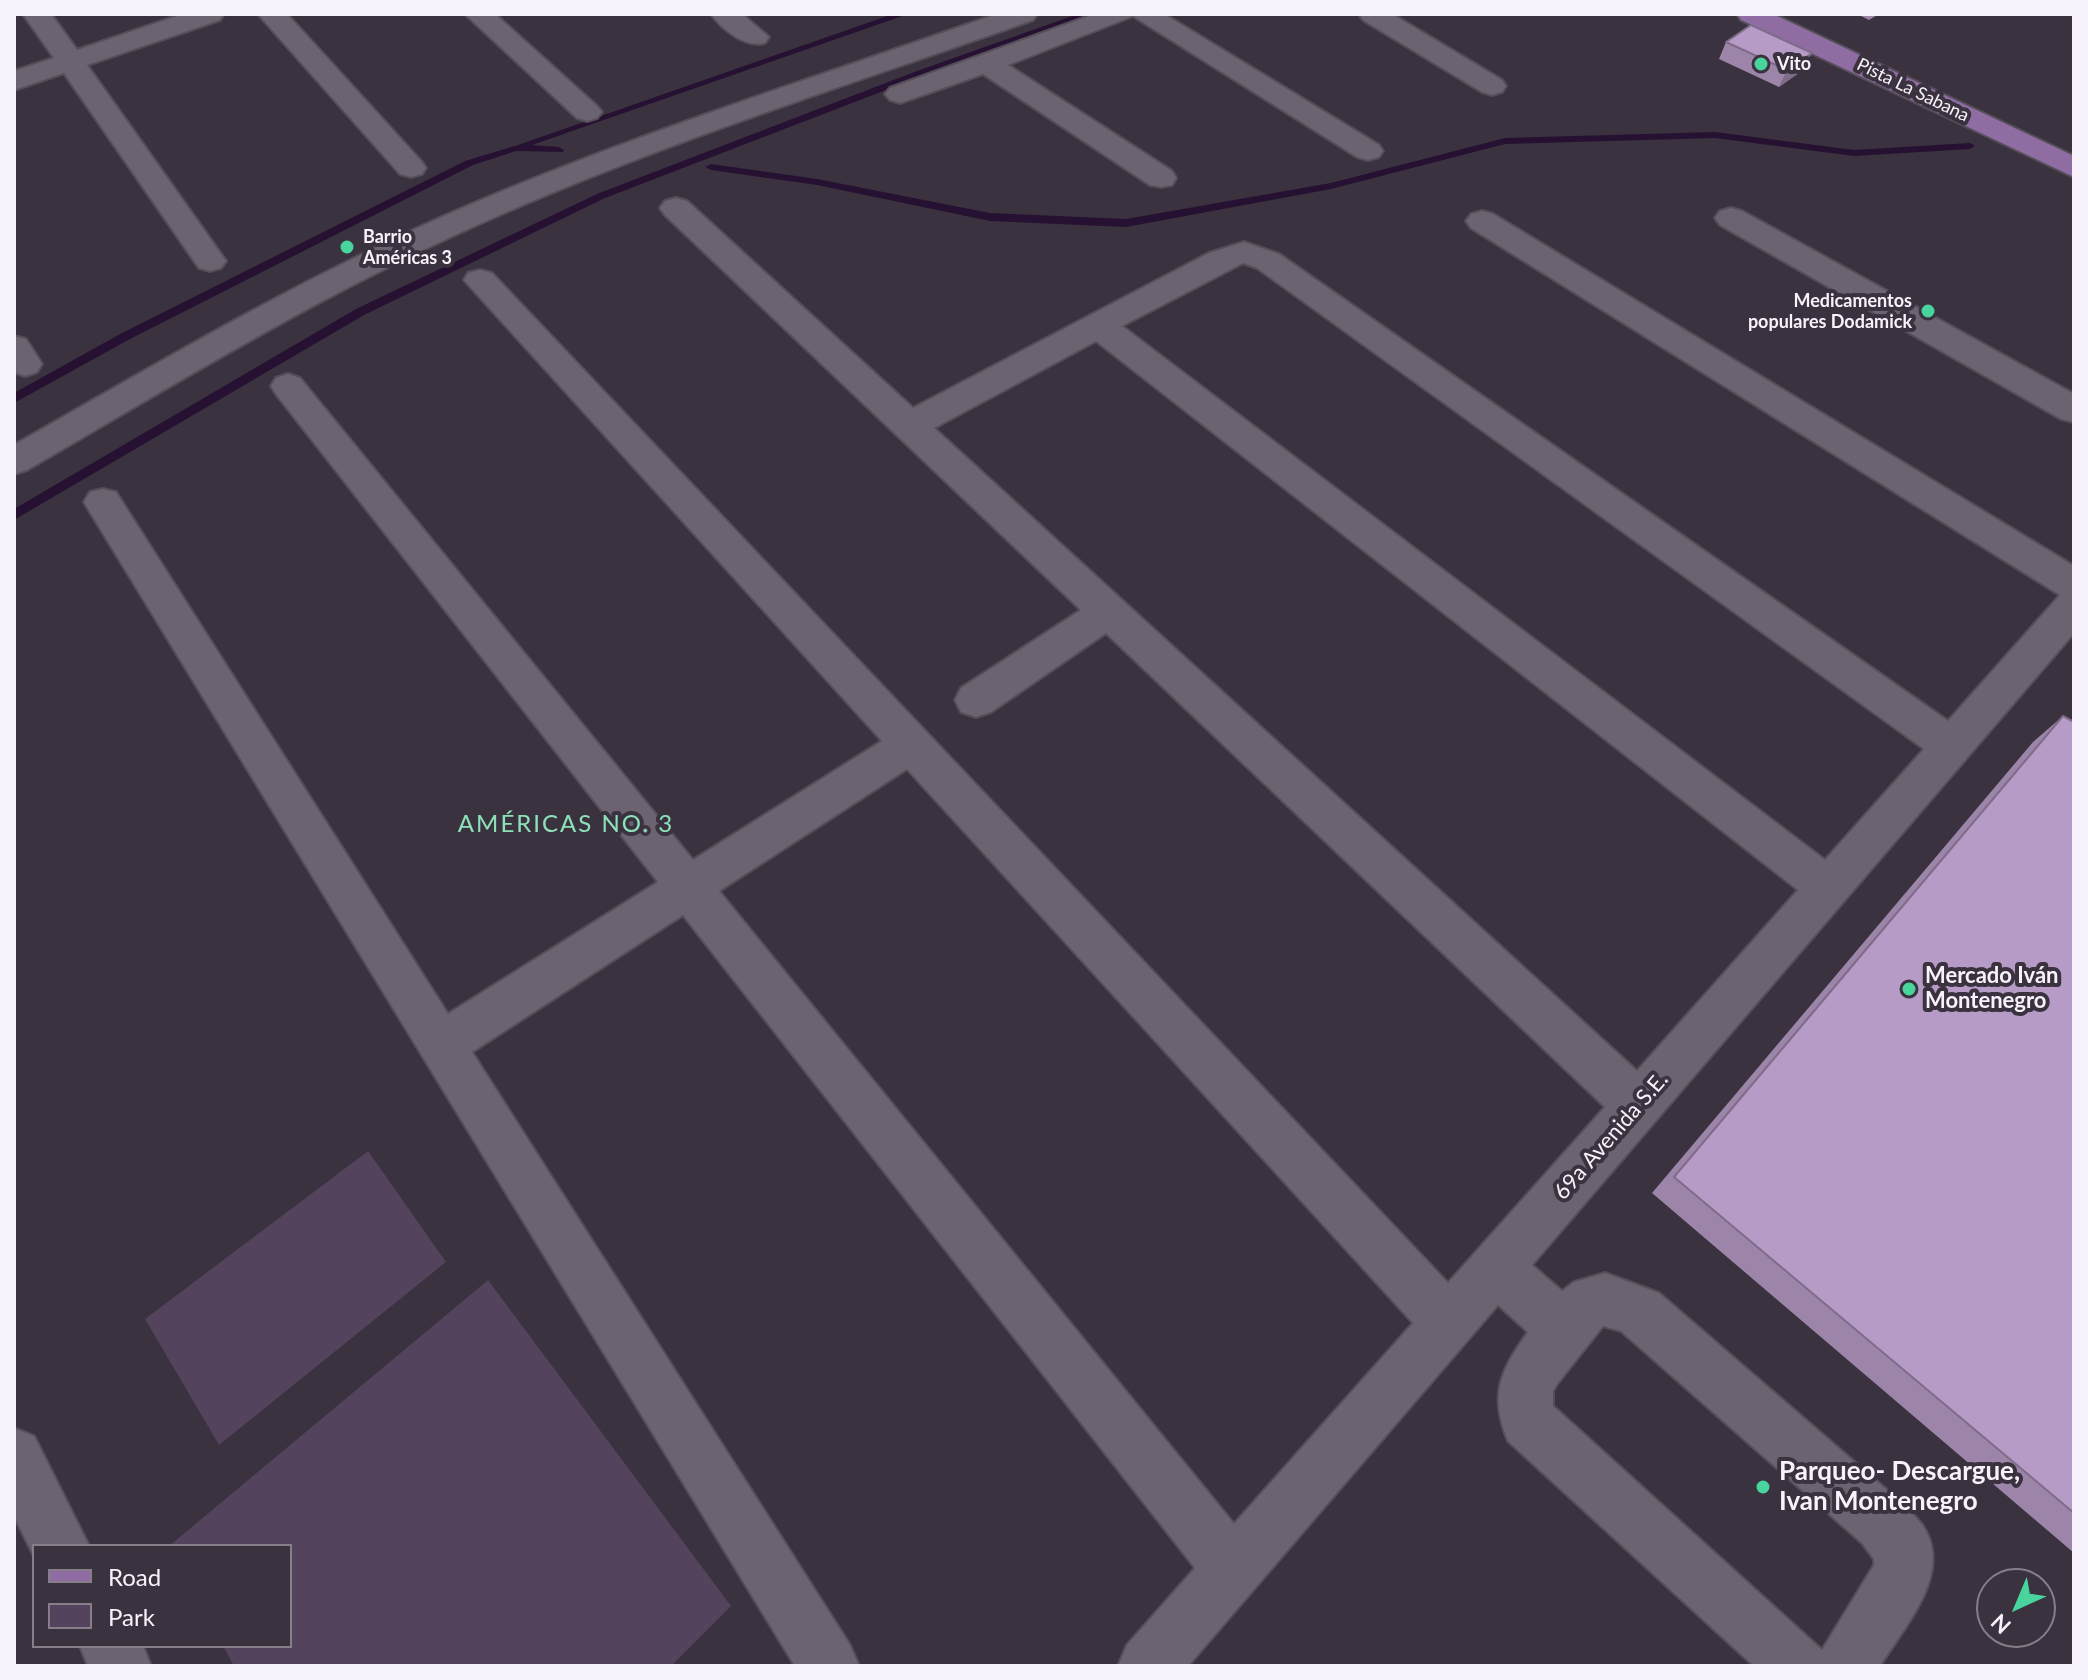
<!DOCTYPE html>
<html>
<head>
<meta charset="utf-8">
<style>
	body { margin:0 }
	#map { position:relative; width:2088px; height:1680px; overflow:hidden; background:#3a323f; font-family:Lato,sans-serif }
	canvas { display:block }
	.frame { position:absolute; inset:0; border:16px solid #f7f2fb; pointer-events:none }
	.legend { position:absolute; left:32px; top:1544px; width:260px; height:104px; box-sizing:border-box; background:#3a323f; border:2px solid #867f8a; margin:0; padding:10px 14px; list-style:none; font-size:24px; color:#f7f2fb }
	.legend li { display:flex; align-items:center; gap:16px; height:40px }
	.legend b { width:40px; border:2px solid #867f8a }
	.north { position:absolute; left:1976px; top:1568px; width:80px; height:80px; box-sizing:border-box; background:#3a323f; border:2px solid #867f8a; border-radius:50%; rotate:224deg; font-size:22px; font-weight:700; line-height:32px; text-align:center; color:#f7f2fb }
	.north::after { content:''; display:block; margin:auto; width:28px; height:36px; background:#49d49d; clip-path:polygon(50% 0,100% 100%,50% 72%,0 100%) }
</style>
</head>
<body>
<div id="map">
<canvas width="2088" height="1680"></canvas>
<div class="frame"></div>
<ul class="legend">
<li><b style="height:10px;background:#8f6ca2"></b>Road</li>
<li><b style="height:22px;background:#53435d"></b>Park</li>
</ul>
<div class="north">N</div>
</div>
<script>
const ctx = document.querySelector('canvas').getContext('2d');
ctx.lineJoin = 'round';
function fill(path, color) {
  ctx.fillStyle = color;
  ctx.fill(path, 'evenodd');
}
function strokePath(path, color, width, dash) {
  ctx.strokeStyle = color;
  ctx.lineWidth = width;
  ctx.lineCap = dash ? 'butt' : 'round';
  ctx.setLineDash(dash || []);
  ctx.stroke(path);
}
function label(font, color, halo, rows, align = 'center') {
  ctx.font = font + ' Lato,sans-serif';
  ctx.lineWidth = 8;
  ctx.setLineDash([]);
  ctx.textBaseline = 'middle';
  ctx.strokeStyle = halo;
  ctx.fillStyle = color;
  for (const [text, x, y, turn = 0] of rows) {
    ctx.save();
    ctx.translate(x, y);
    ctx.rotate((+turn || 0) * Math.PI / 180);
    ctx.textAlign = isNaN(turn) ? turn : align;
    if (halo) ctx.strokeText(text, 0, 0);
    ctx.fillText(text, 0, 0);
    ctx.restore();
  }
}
const green = new Path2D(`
	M368,1151L446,1262L219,1445L145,1319Z
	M488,1280L731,1606L671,1666H234L223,1646H290V1546H169Z`);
const stream = new Path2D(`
	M893,14H908L532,145L559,147L564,150L563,152L516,151L473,165L130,339L14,403V393L122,333L465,161L518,145Z
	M1078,14H1092L925,75L605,198L364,315L14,520V509L356,309L597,194L917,71Z
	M1715,132L1854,150L1970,143L1975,146L1970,149L1854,156L1715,138L1505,144L1331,189L1126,227L990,221L817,185L711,170L705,167L711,164L817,179L990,213L1126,219L1331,183L1505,138Z`);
const minor = new Path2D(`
	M23,14H51L77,50L183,14H224L220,20L87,65L221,254L226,261L221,268L210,271L199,268L64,73L14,90V71L54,58Z
	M258,14H287L422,162L426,168L422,174L411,177L400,174Z
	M465,14H495L597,106L602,112L597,118L587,121L577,118Z
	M711,14H742L769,37L765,43C745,48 723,30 711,14Z
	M997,14H1037L1033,20C840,88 642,149 455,235C307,303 168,388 27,470L14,474V445C153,366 289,285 435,220C617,139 809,80 997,14Z
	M1095,14H1164L1379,145L1383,151L1379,157L1368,160L1357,157L1133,16L1008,65L1172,171L1176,178L1172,185L1161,187L1150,185L983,74L900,103L890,100L885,94L890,88Z
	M1359,14H1392L1502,80L1506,86L1502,92L1492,95L1482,92L1363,20Z
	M676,198L687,201L913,408L1209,253L1244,242L1279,254L1948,721L2060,595L1471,228L1466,221L1471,214L1482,211L1493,214L2074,566V633L1532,1265L1562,1291L1574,1282L1605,1273L1659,1293L1902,1503C1909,1510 1917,1518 1923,1526C1954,1573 1904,1627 1880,1666H1754L1508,1441C1489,1395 1500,1371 1528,1332L1498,1305L1188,1666H1118L1127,1645L1195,1568L683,915L472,1052L850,1645L859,1666H795L90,512L84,502L90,492L103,489L116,492L448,1014L658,882L276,394L271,386L276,378L288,374L300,378L693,860L882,741L464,280L468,273L480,270L492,273L1448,1283L1605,1107L1106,633L991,712L976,717L961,712L955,700L961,688L1081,610L665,215L660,208L665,201ZM1243,263L1257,268L1924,749L1825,860L1122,326ZM1096,341L1798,890L1637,1071L934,428ZM907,769L1413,1323L1234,1524L719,891ZM1603,1326L1621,1331L1862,1543L1874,1559V1565L1822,1650L1553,1406V1391L1557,1384Z
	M1731,208L1742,211L2074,394V422L2061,419L1720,225L1715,218L1720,211Z
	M14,336L26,339L42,364L37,372L25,376L14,372Z
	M14,1428L34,1436L89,1546H34V1556L14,1516Z
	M80,1646H143L151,1666H88Z`);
const major = new Path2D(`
	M1737,14H1773L2074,156V177L1741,20Z`);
const wall = new Path2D(`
	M1857,14H1879L1869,20Z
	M1726,42L1803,70L1779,87L1719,59Z
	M2063,716L2074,722V1553L1652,1193L2033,742Z`);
const shadedWall = new Path2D(`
	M1812,53L1803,70L1779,87L1787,70Z`);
const building = new Path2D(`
	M1751,25L1812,53L1787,70L1726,42Z
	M2063,716L2074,722V1513L1674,1177Z`);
const markers = [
	[1761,64,8,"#49d49d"],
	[347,247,8,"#49d49d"],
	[1928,311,8,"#49d49d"],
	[1909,989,8,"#49d49d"],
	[1763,1487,8,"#49d49d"]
];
const farPoinames = [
	["Vito",1777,64],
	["Barrio",363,237],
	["Américas 3",363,258],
	["Medicamentos",1912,301,"right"],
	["populares Dodamick",1912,322,"right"]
];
const farStreetnames = [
	["Pista La Sabana",1913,90,26]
];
const poiNames = [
	["Mercado Iván",1925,976],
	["Montenegro",1925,1001]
];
const streetNames = [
	["69a Avenida S.E.",1611,1136,-49]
];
const neighbourhoodNames = [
	["AMÉRICAS NO. 3",566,824]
];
const nearPoinames = [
	["Parqueo- Descargue,",1779,1472],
	["Ivan Montenegro",1779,1502]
];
fill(green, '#53435d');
fill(stream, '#271132');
strokePath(minor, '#544e58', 4);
strokePath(major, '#544e58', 4);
fill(minor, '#6c6371');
fill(major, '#8f6ca2');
fill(wall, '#9c85a9');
fill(shadedWall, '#7f6c8a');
fill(building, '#b59bc5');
strokePath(building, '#7f6c8a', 2);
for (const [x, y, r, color] of markers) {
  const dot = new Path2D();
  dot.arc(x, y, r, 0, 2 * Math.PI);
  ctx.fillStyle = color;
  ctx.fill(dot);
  strokePath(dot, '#3a323f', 3);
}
label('bold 18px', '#f7f2fb', '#3a323f', farPoinames, 'left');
label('18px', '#f7f2fb', '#3a323f', farStreetnames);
label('bold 22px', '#f7f2fb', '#3a323f', poiNames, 'left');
label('22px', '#f7f2fb', '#3a323f', streetNames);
ctx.letterSpacing = '2px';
label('24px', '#8de1b9', '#3a323f', neighbourhoodNames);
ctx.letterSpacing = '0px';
label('bold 26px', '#f7f2fb', '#3a323f', nearPoinames, 'left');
</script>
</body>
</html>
